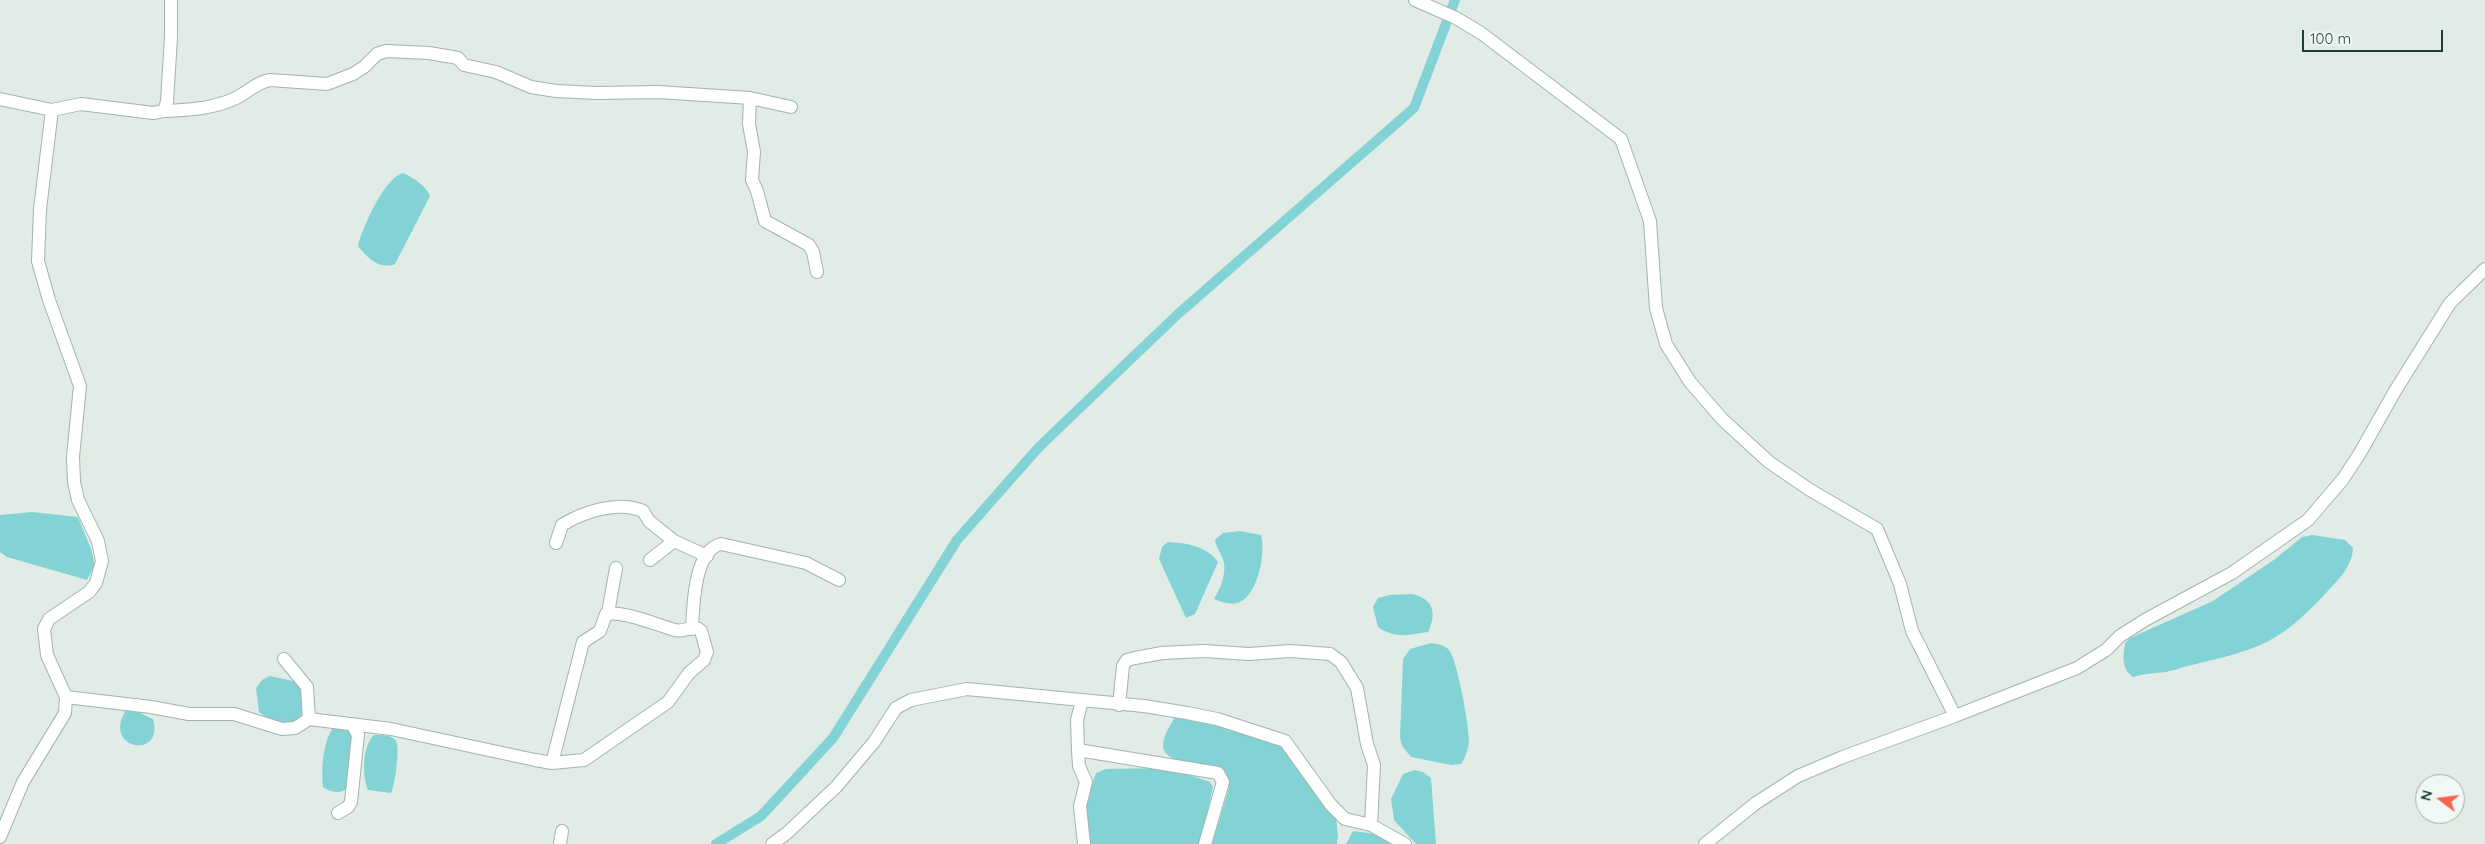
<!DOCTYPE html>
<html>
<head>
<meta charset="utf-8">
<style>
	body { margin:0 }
	#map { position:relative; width:2485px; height:844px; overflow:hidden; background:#e0ece5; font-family:Quicksand,sans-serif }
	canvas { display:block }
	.north { position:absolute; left:2415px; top:774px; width:50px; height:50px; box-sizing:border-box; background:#f0f8f3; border:1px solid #9caea6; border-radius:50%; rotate:285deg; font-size:14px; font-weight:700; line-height:20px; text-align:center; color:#1f3e32 }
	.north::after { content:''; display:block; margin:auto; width:18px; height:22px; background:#fd634d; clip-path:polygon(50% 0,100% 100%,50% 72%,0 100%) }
	.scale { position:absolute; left:2302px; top:30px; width:141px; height:22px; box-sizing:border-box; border:2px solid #1f3e32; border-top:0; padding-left:6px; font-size:15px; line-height:18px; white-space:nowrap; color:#1f3e32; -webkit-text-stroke:4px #f0f8f3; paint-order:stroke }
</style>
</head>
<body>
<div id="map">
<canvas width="2485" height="844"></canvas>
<div class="north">N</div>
<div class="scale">100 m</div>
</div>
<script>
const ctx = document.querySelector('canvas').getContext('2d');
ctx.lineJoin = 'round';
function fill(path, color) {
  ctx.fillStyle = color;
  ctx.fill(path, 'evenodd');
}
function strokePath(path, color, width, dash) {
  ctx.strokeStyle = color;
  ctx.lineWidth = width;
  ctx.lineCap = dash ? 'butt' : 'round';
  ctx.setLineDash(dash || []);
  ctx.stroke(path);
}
const water = new Path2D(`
	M403,173C413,177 426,186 430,196L395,264C380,270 367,258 358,246C362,228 385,177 403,173Z
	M32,512L78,517L91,549L95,565L87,580L7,557L0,552V515Z
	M1240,531L1261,535C1266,552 1258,594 1240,602C1231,606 1222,602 1214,599C1220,589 1226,575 1224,563C1223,555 1216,549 1215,540L1223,533Z
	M2313,535L2345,540L2353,548C2352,568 2337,581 2324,595C2279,643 2259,649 2196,664C2186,666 2176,670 2166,672C2154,673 2144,674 2133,677C2121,668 2123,656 2125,643L2130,638L2213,601L2275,559L2302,537Z
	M1168,542C1186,543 1207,546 1218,562L1195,614L1186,618L1159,559L1162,547Z
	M1412,594C1434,599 1437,613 1428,632C1407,635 1396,639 1378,627L1373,607L1378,598L1389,595Z
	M1431,643C1438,644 1444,645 1449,650C1457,659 1470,729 1469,742C1468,750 1465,758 1461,764L1451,765L1411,757L1402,746L1400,737L1403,659L1410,649Z
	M270,676L293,681L305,687C304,694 305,704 303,711C296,731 270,721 259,712L256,688L262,680Z
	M131,709L153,719C165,760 101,750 126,710Z
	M1192,714L1284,745L1336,817L1338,836L1337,844H1212L1229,788L1226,772C1214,769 1201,766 1188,763C1154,756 1160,742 1175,717Z
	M333,728H344L354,734L349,787C341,795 330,792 323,787C321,769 323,742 333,728Z
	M374,735C381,735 391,734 396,741C400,748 395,786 391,793L368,790C362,776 362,746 374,735Z
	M1168,768L1210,782L1213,787L1200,844H1090L1085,806L1096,773L1106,769Z
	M1415,770L1423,772L1431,778L1436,844H1416L1394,820L1391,799L1403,774Z
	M1353,831L1376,834L1390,844H1346Z`);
const canal = new Path2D(`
	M716,844L761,816L833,738L957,540L1039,447L1178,314L1414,108L1455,0`);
const minor = new Path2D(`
	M1415,0L1456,18L1481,33L1621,139L1650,221L1656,308L1666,344L1690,382L1723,420L1769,462L1810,490L1877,529L1900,584L1912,631L1955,716
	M750,98L749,124L754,152L752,180L757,191L765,221L809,245L813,252L817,272
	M0,99L52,110L40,209L38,261L49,300L80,386L73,457L74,482L78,500L98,541L102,561L96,583L89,592L49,619L44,629L47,655L66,697L65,713L23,782L0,837
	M52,110L81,104L153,113L164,111L167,102L171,37V0
	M164,111C188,110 213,109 236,98C248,92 257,82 270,80L327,84L353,74L364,67L377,54L386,51L429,53L458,58L464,65L496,72L531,87L556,91L597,93L658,92L750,98L791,107
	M556,543L562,525C583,512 618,500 643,511L649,521L674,541L707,556
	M650,560L674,541
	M608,613L616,568
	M692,629C693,607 694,550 721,544L806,563L839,580
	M284,659L307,687L309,719
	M66,697L151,707L189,714H234L282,729L295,728L309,719L391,729L535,760L552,763L584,760L668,702L689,673L704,660L707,652L701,631C694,623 684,633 675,630C657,625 625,611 606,614L600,631L583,642L552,763
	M1082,701L1077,720L1078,750L1079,766L1086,782L1080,806L1084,844
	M1119,705L1123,666L1127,660L1135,658L1162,653L1204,651L1249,654L1290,651L1330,654L1341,662L1357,688L1367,744L1374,765L1371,825
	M1078,750L1218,773L1223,782L1205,844
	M338,813L348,807L351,802L358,735L352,724
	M560,844L562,831
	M772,844L787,833L836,787L874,742L896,708L911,700L967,689L1144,706L1187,713L1217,719L1285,741L1331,805L1345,819L1371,825L1405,844
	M1705,844L1756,803L1798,776L1843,757L1955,716L2077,668L2106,650L2120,636L2145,620L2232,573L2308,520L2343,479L2360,453L2395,391L2450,303L2485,269`);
fill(water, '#83d3d6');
strokePath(canal, '#83d3d6', 10);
strokePath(minor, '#a2b4ac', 14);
strokePath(minor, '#fff', 12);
</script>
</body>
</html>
